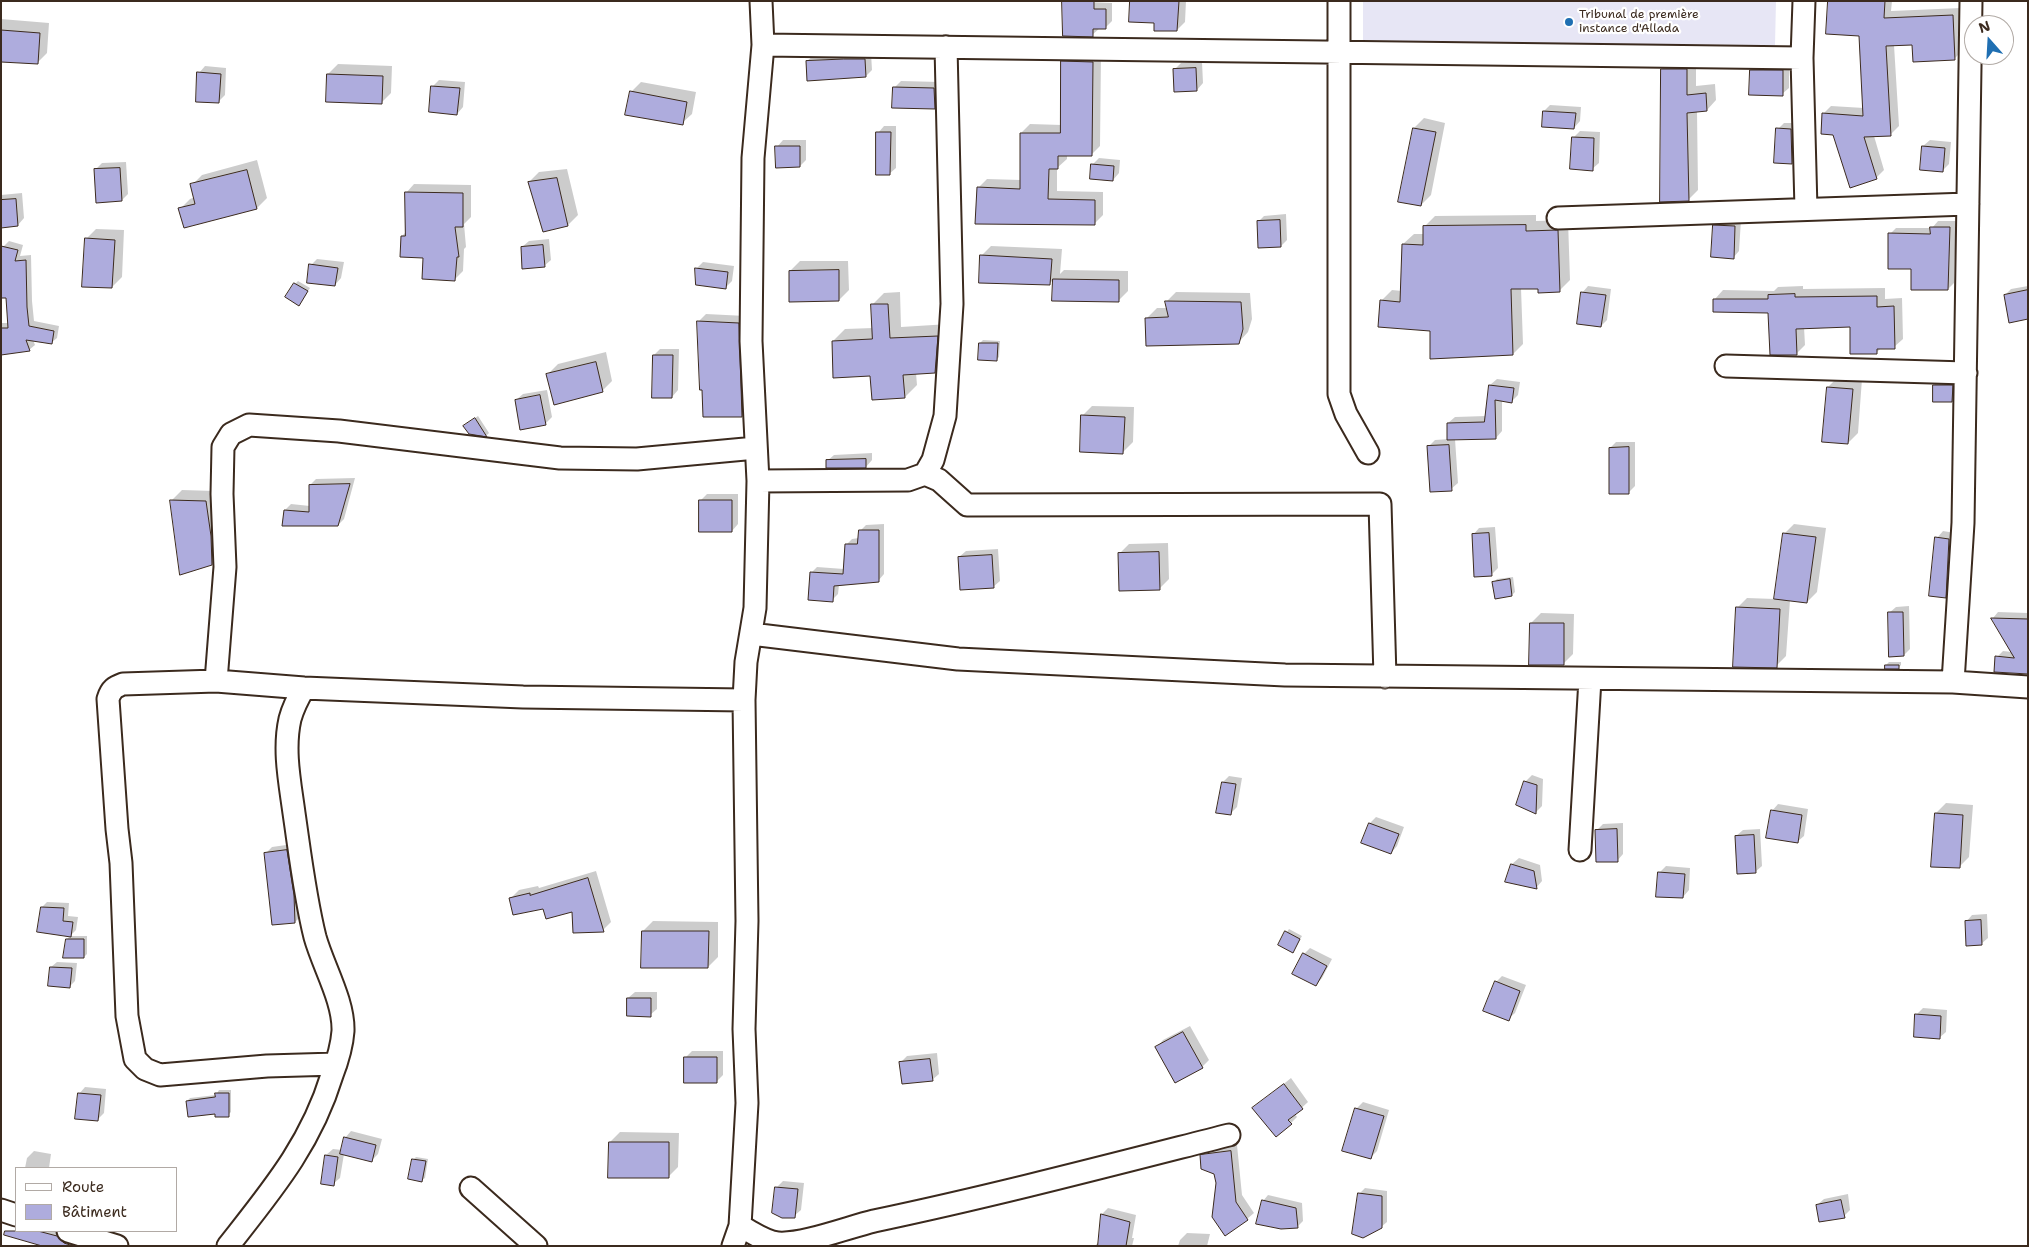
<!DOCTYPE html>
<html>
<head>
<meta charset="utf-8">
<style>
	body { margin:0 }
	#map { position:relative; width:2029px; height:1247px; overflow:hidden; background:#fff; font-family:"Shantell Sans",sans-serif }
	canvas { display:block }
	.frame { position:absolute; inset:0; border:2px solid #3b2a1e; pointer-events:none }
	.legend { position:absolute; left:15px; top:1167px; width:162px; height:65px; box-sizing:border-box; background:#fff; border:1px solid #b1aaa5; margin:0; padding:6px 9px; list-style:none; font-size:15px; color:#3b2a1e }
	.legend li { display:flex; align-items:center; gap:10px; height:25px }
	.legend b { width:25px; border:1px solid #b1aaa5 }
	.north { position:absolute; left:1964px; top:15px; width:50px; height:50px; box-sizing:border-box; background:#fff; border:1px solid #b1aaa5; border-radius:50%; rotate:341deg; font-size:14px; font-weight:700; line-height:20px; text-align:center; color:#3b2a1e }
	.north::after { content:''; display:block; margin:auto; width:18px; height:22px; background:#1f6fb2; clip-path:polygon(50% 0,100% 100%,50% 72%,0 100%) }
</style>
</head>
<body>
<div id="map">
<canvas width="2029" height="1247"></canvas>
<div class="frame"></div>
<ul class="legend">
<li><b style="height:6px;background:#fff"></b>Route</li>
<li><b style="height:14px;background:#aeacdd"></b>Bâtiment</li>
</ul>
<div class="north">N</div>
</div>
<script>
const ctx = document.querySelector('canvas').getContext('2d');
ctx.lineJoin = 'round';
function fill(path, color) {
  ctx.fillStyle = color;
  ctx.fill(path, 'evenodd');
}
function strokePath(path, color, width, dash) {
  ctx.strokeStyle = color;
  ctx.lineWidth = width;
  ctx.lineCap = dash ? 'butt' : 'round';
  ctx.setLineDash(dash || []);
  ctx.stroke(path);
}
function label(font, color, halo, rows, align = 'center') {
  ctx.font = font + ' "Shantell Sans",sans-serif';
  ctx.lineWidth = 4.5;
  ctx.setLineDash([]);
  ctx.textBaseline = 'middle';
  ctx.strokeStyle = halo;
  ctx.fillStyle = color;
  for (const [text, x, y, turn = 0] of rows) {
    ctx.save();
    ctx.translate(x, y);
    ctx.rotate((+turn || 0) * Math.PI / 180);
    ctx.textAlign = isNaN(turn) ? turn : align;
    if (halo) ctx.strokeText(text, 0, 0);
    ctx.fillText(text, 0, 0);
    ctx.restore();
  }
}
const built = new Path2D(`
	M1363,1H1776L1775,45L1363,43Z`);
const shadow = new Path2D(`
	M1063,1L1112,3V21L1105,28H1100L1092,35Z
	M1131,1H1186L1185,22L1177,30L1155,21Z
	M1829,1H1892L1891,11L1961,8L1963,50L1955,58L1913,44L1894,45L1899,126L1891,134L1874,136L1884,170L1876,178L1834,133L1823,114L1831,106L1864,108L1860,35Z
	M1,19L49,23L47,53L37,63L1,60Z
	M871,53L872,70L866,76L807,61L814,55Z
	M1071,53H1101L1100,146L1091,155L1067,154V159L1057,168V191L1103,192V215L1094,224L978,188L987,179L1021,180V133L1030,124L1062,125V62Z
	M1672,60H1696V86L1715,84L1716,100L1707,110L1697,111L1698,190L1688,200L1662,69Z
	M1202,62L1203,83L1197,90L1174,70L1181,63Z
	M338,64L392,66L391,93L381,103L328,74Z
	M1757,64H1789V88L1782,94L1751,70Z
	M205,66L226,68L225,95L218,102L199,73Z
	M439,80L465,82L463,107L457,114L433,86Z
	M901,81L940,82L941,102L934,108L894,88Z
	M641,82L696,92L692,114L682,123L631,92Z
	M1550,105L1581,107L1580,121L1574,128L1544,111Z
	M1424,118L1445,123L1431,195L1421,205L1414,128Z
	M1784,123H1797L1798,156L1792,162L1778,129Z
	M884,126H896V168L889,174L878,133Z
	M1580,131L1600,132L1599,163L1592,169L1573,138Z
	M783,140H806V160L800,166L777,147Z
	M1930,140L1951,142L1949,164L1942,171L1923,146Z
	M1099,158L1120,160L1119,173L1113,180L1092,165Z
	M257,160L267,198L257,208L180,209L190,199L195,197L192,185L202,175Z
	M126,162L128,194L122,200L95,170L102,163Z
	M567,169L578,215L568,225L529,182L539,172Z
	M414,184L471,185V217L464,224L466,247L464,249L463,271L454,280L402,236L406,232V193Z
	M22,193L24,218L18,225L1,226V195Z
	M1286,214L1287,240L1281,246L1258,222L1264,216Z
	M1536,215V221L1568,220L1570,280L1559,291L1521,288L1523,344L1513,354L1431,330L1382,300L1392,290L1402,291L1403,244L1414,234H1424L1425,226L1435,216Z
	M1720,219L1741,220L1739,251L1733,258L1714,226Z
	M1938,221H1956L1954,283L1948,289L1912,268L1890,234L1896,228H1932Z
	M96,229L124,230L122,277L112,287L86,239Z
	M549,239L551,260L544,266L522,247L529,241Z
	M9,241L23,245L20,256L31,255L32,301L34,321L59,326L57,338L51,343L33,340L35,345L29,350L1,353V323H9L1,249Z
	M991,246L1062,249L1060,274L1064,270L1128,271V291L1118,301L1053,300L1054,279L1050,283L981,256Z
	M317,259L344,262L341,278L335,285L311,265Z
	M800,261H848L849,290L839,300L790,271Z
	M703,262L734,266L732,281L725,288L697,268Z
	M298,281L310,288L301,302L295,284Z
	M1588,286L1611,289L1607,320L1601,326L1582,293Z
	M1803,286V289L1885,288V299L1902,298L1903,339L1894,347L1881,348L1876,353L1851,325L1804,327L1805,345L1796,354L1770,312L1715,299L1723,290L1774,291L1778,287Z
	M2028,286V318L2005,295L2011,289Z
	M900,292L901,327L949,324L947,360L935,372L916,373L917,385L905,397L871,375L833,341L845,329L873,328L872,305L884,293Z
	M1176,292L1250,293L1252,319L1248,332L1238,343L1147,318L1157,308H1167L1166,302Z
	M706,314L746,316L750,408L742,416L704,389L698,322Z
	M983,340L1000,341L999,357L996,360L980,343Z
	M660,349H679L678,390L672,397L654,355Z
	M606,352L612,381L602,391L548,374L558,364Z
	M1838,377L1862,379L1858,433L1848,443L1828,387Z
	M1497,379L1520,382L1518,395L1512,401L1502,400V431L1496,438L1455,439L1458,483L1451,489L1428,447L1435,440L1449,439L1448,423L1455,417L1486,416L1490,385Z
	M1941,379H1959L1958,394L1952,401L1934,385Z
	M547,390L552,417L545,424L516,400L523,394Z
	M1092,406L1134,407L1133,442L1123,452L1082,416Z
	M478,416L489,433L487,435L469,433L464,426Z
	M1616,442H1635V486L1629,492L1610,448Z
	M872,453V460L866,467L827,461L834,455Z
	M355,478L344,519L338,525L285,510L291,504L310,506V485L316,479Z
	M182,490L215,491L222,554L212,564L172,500Z
	M707,494H738V524L732,531L700,501Z
	M884,524V574L878,581L839,585L838,594L832,600L811,573L817,567L844,569L846,545L852,539L859,538L860,531L866,525Z
	M1794,524L1826,528L1817,592L1807,602L1790,600L1786,656L1776,666L1737,608L1747,598L1775,599L1784,534Z
	M1495,527L1498,568L1491,575L1473,535L1479,528Z
	M1943,531L1955,533L1952,590L1945,597L1937,538Z
	M1168,543L1169,579L1159,589L1119,554L1129,544Z
	M998,549L1000,581L993,587L959,557L966,551Z
	M1513,577L1515,592L1512,595L1494,582L1497,579Z
	M1909,606L1910,649L1904,655L1889,613L1896,607Z
	M1998,612L2028,613V673L1997,657L2003,651L2012,652L1993,618Z
	M1541,613L1574,614L1573,654L1563,664L1531,623Z
	M1889,662H1901V665L1898,668L1886,665Z
	M1532,775L1543,779L1542,806L1536,812L1525,782Z
	M1229,776L1242,778L1237,807L1230,814L1218,811L1223,782Z
	M1946,803L1973,805L1969,857L1959,867L1936,813Z
	M1778,804L1808,809L1804,836L1797,842L1772,811Z
	M1376,817L1404,827L1397,846L1391,853L1370,823Z
	M1623,823V854L1617,861L1597,830L1603,824Z
	M1760,829L1762,866L1755,872L1736,836L1743,830Z
	M293,844L301,916L295,922L266,853L272,847Z
	M1519,858L1540,865L1542,881L1536,888L1507,881L1512,864Z
	M1666,866L1690,868L1689,890L1683,897L1659,873Z
	M596,871L611,922L603,930L573,910L543,907L511,898L519,890L538,886L539,888Z
	M47,902L69,903L68,916L78,917L76,930L71,935L42,907Z
	M1987,914L1988,938L1981,944L1966,922L1972,915Z
	M653,921L718,922V957L708,967L643,931Z
	M1289,929L1302,936L1295,948L1279,944Z
	M70,936H87V954L84,957L67,939Z
	M1310,948L1332,959L1322,978L1316,985L1304,954Z
	M57,962L77,963L75,981L69,987L51,967Z
	M1502,976L1526,985L1515,1013L1508,1019L1496,982Z
	M635,992H657V1009L650,1015L628,998Z
	M1923,1008L1947,1010L1946,1032L1939,1038L1916,1015Z
	M1190,1026L1209,1060L1202,1067L1176,1081L1157,1047L1163,1040Z
	M692,1051H723V1075L717,1081L686,1057Z
	M937,1053L939,1074L932,1080L901,1062L907,1056Z
	M1291,1078L1308,1102L1295,1114L1297,1117L1291,1123L1254,1108Z
	M85,1087L106,1089L104,1113L98,1119L79,1094Z
	M219,1090H231V1112L228,1115L187,1101L190,1098L216,1095Z
	M1363,1102L1389,1110L1377,1151L1370,1158L1356,1109Z
	M351,1131L382,1139L378,1154L371,1161L344,1154L340,1178L333,1184L326,1155L333,1149L342,1150L345,1138Z
	M620,1132L679,1133L678,1167L668,1177L610,1142Z
	M1237,1145L1242,1195L1254,1213L1247,1219L1218,1183L1215,1173L1201,1156L1207,1149Z
	M34,1151L51,1154L49,1168H25L27,1158Z
	M416,1157L428,1159L425,1178L422,1180L413,1160Z
	M783,1181L804,1183L801,1210L794,1216L777,1187Z
	M1365,1188L1387,1191V1222L1381,1227L1359,1194Z
	M1848,1194L1850,1210L1844,1216L1817,1205L1824,1199Z
	M1268,1195L1302,1203L1303,1221L1297,1227L1263,1201Z
	M1108,1208L1136,1215L1132,1238H1134L1132,1246H1095L1100,1240L1102,1214Z
	M25,1231H58L55,1240L23,1239Z
	M1187,1233L1210,1234L1207,1246H1178L1180,1240Z`);
const building = new Path2D(`
	M1062,1H1094V9H1106V29H1093V37L1063,36Z
	M1130,1H1179L1177,31H1154V23L1129,22Z
	M1828,1H1885L1884,18L1953,15L1955,60L1913,62L1912,45L1886,46L1891,136L1864,137L1877,179L1850,188L1833,135L1821,134L1822,113L1863,116L1859,36L1826,34Z
	M1,30L40,33L38,64L1,62Z
	M844,59H865L866,77L807,81L806,61Z
	M1061,61L1093,62L1092,156H1058V169H1049L1048,199L1095,200V225L975,224L977,187L1020,189V133H1060Z
	M1196,68L1197,91L1174,92L1173,69Z
	M1661,69H1687V95L1706,93L1707,111L1687,113L1689,201L1660,202Z
	M1750,70H1783V96L1749,95Z
	M197,72L221,74L219,103L196,102Z
	M327,74L383,76L382,104L326,102Z
	M431,86L460,88L457,115L429,112Z
	M893,87L934,88L935,109L892,108Z
	M630,91L687,102L683,125L625,115Z
	M1543,111L1576,113L1574,129L1542,127Z
	M1413,128L1436,132L1421,206L1398,202Z
	M1776,128L1791,129L1792,164L1774,163Z
	M876,132H891L890,175H876Z
	M1572,137L1594,138L1593,171L1570,169Z
	M775,146H800V167L776,168Z
	M1922,146L1945,148L1943,172L1920,170Z
	M1091,164L1114,166L1113,181L1090,179Z
	M120,168L122,201L96,203L94,169Z
	M247,170L257,209L184,228L178,208L195,204L190,184Z
	M557,178L568,226L543,232L528,182Z
	M405,192L463,193V227H455L459,257H457L455,281L422,279L423,258L400,257L401,236H405Z
	M16,199L18,226L1,228V200Z
	M1280,220L1281,247L1258,248L1257,221Z
	M1526,225V231L1558,230L1560,292L1538,293V289H1511L1513,355L1430,359V331L1378,327L1380,300L1400,302L1402,244L1423,245V226Z
	M1713,225L1735,226L1734,259L1711,257Z
	M1930,227H1950L1948,290H1911V269H1888V233L1930,234Z
	M85,238L115,240L112,288L82,287Z
	M543,245L545,267L522,269L521,247Z
	M1,246L18,250L15,261L26,260L27,307L29,326L54,331L52,344L26,340L30,351L1,355V328H8L6,298H1Z
	M980,255L1052,259L1050,285L979,283Z
	M309,264L338,268L335,286L307,283Z
	M695,268L728,272L726,289L696,285Z
	M839,270V301L789,302V271Z
	M1053,279L1119,280V302L1052,301Z
	M294,283L308,291L299,306L285,297Z
	M2028,290V319L2009,323L2004,295Z
	M1581,292L1606,295L1601,327L1577,324Z
	M1795,294V297L1877,296V307L1894,306L1895,349H1877V354H1850V327L1796,329L1797,355H1770L1768,313L1713,312V299H1768V295Z
	M1165,301L1241,302L1243,329L1239,344L1146,346L1145,318L1168,317Z
	M871,304H888L890,338L938,336L935,373L903,375L905,398L872,400L870,376L833,378L832,341L872,339Z
	M697,321L739,323L742,417H703L702,390H700Z
	M979,343H998L997,361L978,360Z
	M653,355H673L672,398H652Z
	M596,362L603,392L554,405L546,374Z
	M1489,385L1514,388L1512,403L1495,400L1496,439L1447,440V423L1484,422Z
	M1933,385H1953L1952,402H1933Z
	M1827,387L1853,389L1848,444L1822,442Z
	M540,395L546,425L520,430L515,400Z
	M1081,415L1125,417L1123,454L1080,452Z
	M475,418L487,437L469,434L463,426Z
	M1449,445L1452,491L1430,492L1427,446Z
	M1629,447V494H1609V448Z
	M866,459V468H826V460Z
	M350,484L338,526H282L284,510L309,512V485Z
	M170,500L206,501L211,536L212,565L180,575Z
	M699,500H732V532H699Z
	M859,530H879V582L834,586L833,602L808,600L810,572L843,574L845,544H857Z
	M1489,533L1492,576L1474,577L1472,534Z
	M1783,533L1816,537L1807,603L1774,599Z
	M1935,537L1949,539L1946,598L1929,596Z
	M1159,552L1160,590L1119,591L1118,553Z
	M992,555L994,588L960,590L958,557Z
	M1510,579L1512,596L1495,599L1492,582Z
	M1736,607L1780,609L1777,668L1733,667Z
	M1888,612H1903L1904,656L1889,657Z
	M1991,618L2028,619V674L1994,672L1995,656L2014,658Z
	M1530,623H1564V665H1529Z
	M1885,665H1899V669H1885Z
	M1524,781L1537,785L1536,814L1516,805Z
	M1222,782L1236,784L1231,815L1216,813Z
	M1771,810L1802,815L1798,843L1766,838Z
	M1935,813L1963,815L1960,868L1931,867Z
	M1369,823L1399,834L1391,854L1361,843Z
	M1617,829L1618,862H1596L1595,830Z
	M1754,835L1756,873L1737,874L1735,836Z
	M287,850L294,895L295,923L272,925L264,853Z
	M1511,864L1534,871L1537,889L1505,882Z
	M1658,872L1685,874L1683,898L1656,897Z
	M588,878L604,932L573,933L572,912L546,919L543,909L513,915L509,898L530,893V895Z
	M41,907L64,908L63,921L73,922L71,937L37,932Z
	M1981,920L1982,945L1966,946L1965,921Z
	M642,931H709L708,968H641Z
	M1285,931L1300,939L1293,953L1278,945Z
	M66,939H84V958H63Z
	M1303,953L1327,966L1316,986L1292,974Z
	M50,967L72,968L70,988L48,986Z
	M1495,981L1520,991L1509,1021L1483,1011Z
	M627,998H651V1017L627,1016Z
	M1915,1014L1941,1016L1940,1039L1914,1037Z
	M1183,1032L1203,1068L1175,1083L1155,1047Z
	M684,1057H717V1083H684Z
	M930,1059L933,1081L902,1084L899,1062Z
	M1284,1084L1303,1109L1288,1120L1292,1124L1276,1137L1252,1108Z
	M78,1093L101,1095L98,1121L75,1119Z
	M215,1093H229V1117H215V1114L188,1117L186,1101L215,1097Z
	M1355,1108L1384,1116L1371,1159L1342,1151Z
	M344,1137L376,1145L372,1162L340,1154Z
	M609,1142H669V1178H608Z
	M1231,1151L1236,1202L1248,1220L1225,1236L1212,1217L1216,1183L1214,1174L1201,1169L1200,1155Z
	M325,1155L338,1157L334,1186L321,1184Z
	M412,1159L426,1161L422,1182L408,1179Z
	M775,1187L798,1189L795,1218H782L772,1213Z
	M1358,1193L1382,1196V1228L1363,1238L1352,1234Z
	M1262,1200L1296,1208L1298,1228L1281,1229L1256,1224Z
	M1841,1200L1845,1218L1819,1222L1816,1205Z
	M1101,1214L1130,1222L1126,1246H1098Z
	M5,1231H38L57,1236L64,1243L73,1246H42L4,1235Z`);
const minor = new Path2D(`
	M1339,1V394L1346,414L1368,453
	M1804,1L1802,58L1806,209
	M763,45L1802,58
	M1558,218L1968,204
	M1726,366L1966,373
	M925,474L939,480L967,505L1380,504L1385,677
	M758,481L908,480L925,474L933,460L945,416L952,304L946,47
	M751,634L958,659L1285,675L1953,682L2028,687
	M216,681L225,567L222,494L223,447L231,434L249,425L339,431L560,458L637,459L756,448
	M1953,682L1963,523L1971,1
	M1580,850L1590,679
	M336,1064L267,1066L160,1075L145,1069L135,1059L127,1016L121,863L117,829L108,699C111,689 115,687 123,684L216,681L304,688L523,697L744,700
	M471,1188L536,1246
	M1,1210L16,1215
	M740,1226C752,1232 765,1242 778,1243C802,1245 849,1227 874,1221C993,1196 1111,1165 1229,1135
	M68,1231L117,1246
	M228,1246C272,1190 311,1144 332,1075C337,1062 342,1045 343,1031C344,1001 323,966 315,937C305,897 300,854 294,813C290,783 283,750 290,719C293,708 298,698 304,688
	M733,1246L740,1226L747,1103L744,1029L747,921L744,700L746,662L755,608L758,481L751,341L753,158L763,45L761,1`);
const markers = [
	[1569,22,5,"#1f6fb2"]
];
const poiNames = [
	["Tribunal de première",1579,15],
	["instance d'Allada",1579,29]
];
fill(built, '#e7e6f5');
fill(shadow, '#0003');
fill(building, '#aeacdd');
strokePath(building, '#3b2a1e', 1);
strokePath(minor, '#3b2a1e', 25);
strokePath(minor, '#fff', 21);
for (const [x, y, r, color] of markers) {
  const dot = new Path2D();
  dot.arc(x, y, r, 0, 2 * Math.PI);
  ctx.fillStyle = color;
  ctx.fill(dot);
  strokePath(dot, '#fff', 2);
}
label('12px', '#3b2a1e', '#fff', poiNames, 'left');
</script>
</body>
</html>
